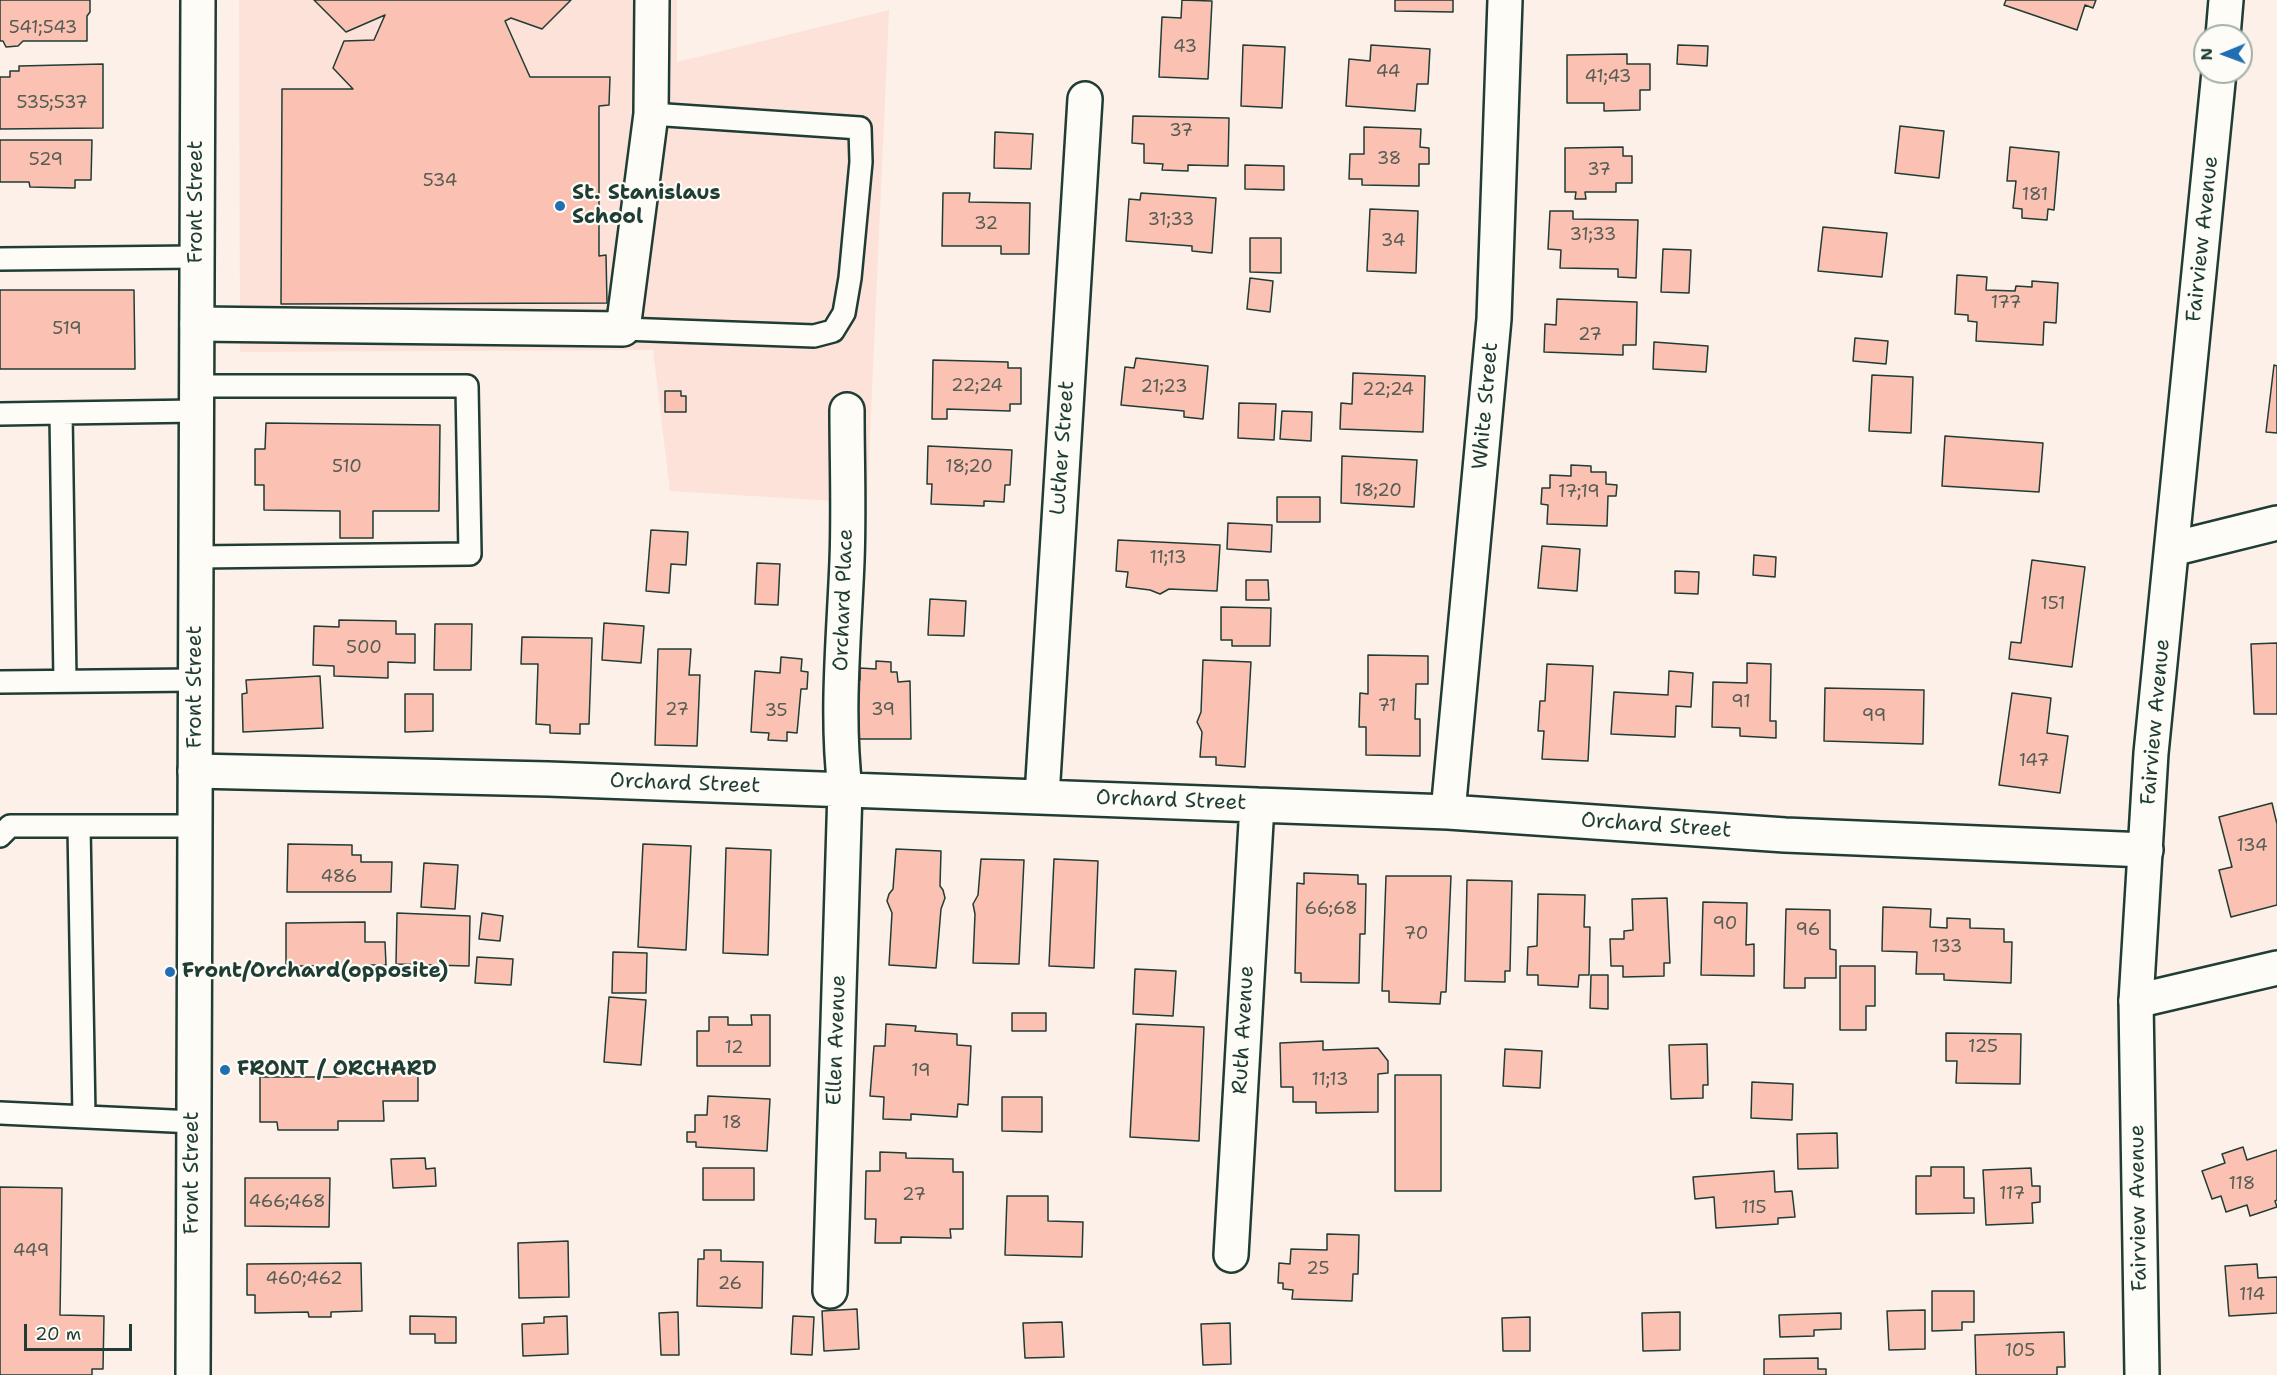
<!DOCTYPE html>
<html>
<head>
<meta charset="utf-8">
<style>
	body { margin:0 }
	#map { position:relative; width:2277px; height:1375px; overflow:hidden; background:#fdf0e9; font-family:"Shantell Sans",sans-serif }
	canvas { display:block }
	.north { position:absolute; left:2193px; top:24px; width:60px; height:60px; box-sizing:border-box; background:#fdfcf7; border:2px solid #a4b0a9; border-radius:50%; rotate:269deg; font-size:16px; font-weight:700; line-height:24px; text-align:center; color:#1f3d34 }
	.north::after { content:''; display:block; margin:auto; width:21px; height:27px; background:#1f6fb2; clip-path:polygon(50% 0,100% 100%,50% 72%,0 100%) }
	.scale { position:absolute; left:24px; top:1324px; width:108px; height:27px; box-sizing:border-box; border:3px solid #1f3d34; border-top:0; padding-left:8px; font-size:18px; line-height:21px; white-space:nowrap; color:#1f3d34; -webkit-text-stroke:4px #fdfcf7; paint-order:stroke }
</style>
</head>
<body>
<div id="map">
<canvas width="2277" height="1375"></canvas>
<div class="north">N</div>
<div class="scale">20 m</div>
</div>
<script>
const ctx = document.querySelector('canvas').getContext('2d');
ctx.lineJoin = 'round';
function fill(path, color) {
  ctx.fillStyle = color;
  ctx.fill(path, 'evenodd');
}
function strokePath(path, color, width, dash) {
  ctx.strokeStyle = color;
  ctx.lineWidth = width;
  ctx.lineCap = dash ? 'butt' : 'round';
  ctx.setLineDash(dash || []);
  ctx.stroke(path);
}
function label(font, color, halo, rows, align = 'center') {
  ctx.font = font + ' "Shantell Sans",sans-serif';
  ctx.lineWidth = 4.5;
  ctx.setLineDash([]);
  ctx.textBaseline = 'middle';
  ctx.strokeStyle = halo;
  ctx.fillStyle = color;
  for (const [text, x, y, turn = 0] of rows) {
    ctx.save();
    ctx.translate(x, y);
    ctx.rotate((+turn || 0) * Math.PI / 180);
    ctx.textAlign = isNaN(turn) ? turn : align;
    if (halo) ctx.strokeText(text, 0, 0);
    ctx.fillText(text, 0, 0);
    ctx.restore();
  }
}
const built = new Path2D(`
	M239,0H677V62L889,10L867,503L670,491L653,350L240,352Z`);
const building = new Path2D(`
	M0,0H90V12L87,16V41H23L18,46L6,47L3,41H0Z
	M314,0H571L542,29L511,18L505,21L530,77H610L609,105L599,106V256L606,255L607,303L281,304L282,89H353L333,68L344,41L374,40L385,15L346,32Z
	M1182,0L1212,1L1208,79L1159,77L1162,17L1181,18Z
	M1395,0H1453V12L1395,11Z
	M2006,0H2096L2093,8L2085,5L2077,30L2004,5Z
	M1243,45L1285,47L1282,108L1241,106Z
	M1371,45L1430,49L1428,84H1417L1415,111L1346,106L1349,59L1370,61Z
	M1678,45L1708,46L1707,66L1677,64Z
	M1627,54V64H1650V90H1640V110L1604,111V103H1567V55Z
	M103,64V128L0,129V77H10V71H19V66Z
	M1133,116L1229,118L1228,166L1188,165V171L1162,170L1163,164L1144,163V144L1132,143Z
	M1900,126L1944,131L1939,178L1895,173Z
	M1364,127L1421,129L1420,147L1429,148V164H1419V186L1362,185V179H1349L1350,154H1364Z
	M995,132L1033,134L1031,169L994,168Z
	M0,140H92L91,180H75V188L30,187L29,182H0Z
	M1623,147V156H1632V183H1616V192H1585L1586,199H1575L1576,192H1565V148Z
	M2010,147L2059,152L2054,210L2048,209L2047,220L2022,218V209L2013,208L2016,181H2007Z
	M1245,165L1284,166V190L1245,189Z
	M943,193H970L969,202L1030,203L1029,254H1001V246H942Z
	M1141,193L1216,198L1212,253L1192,251V246L1126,241L1129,199L1140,200Z
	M1370,209L1418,211L1416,273L1367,271Z
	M1550,211H1573V219L1638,220L1636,278L1618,277V269L1560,268L1561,250L1548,249Z
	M1823,227L1887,233L1882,277L1818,271Z
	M1250,238H1281V273L1250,272Z
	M1663,249L1691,250L1689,293L1661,292Z
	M1957,275L1987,277L1986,290L2015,291L2016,286L2032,287V281L2058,283L2056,323L2044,322L2043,345L1976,341L1977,322L1968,321V315L1955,314Z
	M1250,278L1273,281L1270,312L1247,309Z
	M0,290H134L135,369H0Z
	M1557,299L1637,302L1636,345H1623V355L1544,352L1545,324L1556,325Z
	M1855,338L1888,341L1886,364L1853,361Z
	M1654,342L1708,346L1706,372L1653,369Z
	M1136,358L1208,366L1203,419L1184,417V411L1121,405L1125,367L1134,368Z
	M933,360L1008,362V368H1021V404H1010V411L947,409V419H932Z
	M2274,365L2277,366V433L2266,432Z
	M1353,373L1425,376L1423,432L1340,429L1341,403L1352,404Z
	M1872,375L1913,377L1911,433L1869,431Z
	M665,391H681V396H686V412H665Z
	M1239,403L1276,404L1274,440L1238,438Z
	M1282,411L1312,412L1311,441L1280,439Z
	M266,423L440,425L439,511H373V538H340V511L264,510V485H255V449H265Z
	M1945,436L2043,443L2039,492L1942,486Z
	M928,446L1012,450L1010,485H1005L1004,502L984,501V506L931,504L932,484H927Z
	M1342,456L1417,460L1414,507L1341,503Z
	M1571,465L1591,466V472H1606V484L1617,485L1616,496H1608L1607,526L1547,524L1548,505L1541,504L1542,488H1550V475L1571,476Z
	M1277,497H1320V522H1277Z
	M1228,523L1272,525L1271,552L1227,549Z
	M651,530L688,532L686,565L671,564L669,593L646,591Z
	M1118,540L1220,545L1217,591L1169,589L1160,594L1150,590L1126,587L1128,572L1116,571Z
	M1542,546L1580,549L1577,591L1538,588Z
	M1754,555L1776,557L1775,577L1753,575Z
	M2032,560L2085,567L2072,667L2009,659L2011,642L2021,643Z
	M757,563L780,564L778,605L755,604Z
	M1675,571L1699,572L1698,594L1675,593Z
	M1246,580H1268L1269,600H1246Z
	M930,599L966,601L964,636L928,635Z
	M1221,607L1271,608L1270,646H1232V640H1221Z
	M339,620L396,621V634H415V663L388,662V678L334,676V666L313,665L314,626L339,627Z
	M604,623L644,626L641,663L602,660Z
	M435,624H472L471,670H434Z
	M522,637L592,638L589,724H580V734L550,733V725L536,724L538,664H521Z
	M2277,643V714H2254L2251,644Z
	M658,649H691L689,675H700L697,746L655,745Z
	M1368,655L1428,656V684H1416L1415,719H1420V756L1366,755V727H1359L1360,693L1368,694Z
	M781,657L802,659L801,671L808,672L807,689H801L797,733L787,732V741L768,740L769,733L751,732L755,671L780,673Z
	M1203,660L1251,662L1245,767L1216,765V757H1200L1202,732L1197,722L1201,712Z
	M876,661L891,662V672H897L898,682L910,681L911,739H855V681L860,680V668L876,669Z
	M1747,663L1771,664L1770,721H1776V738L1740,736V728L1712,727L1713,682L1747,683Z
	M1547,664L1593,666L1588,761L1542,759L1544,731H1538L1540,701H1545Z
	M1669,671L1693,673L1691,707L1676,706L1675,737L1611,734L1614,692L1668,695Z
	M320,676L323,728L243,732L242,694L247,693L246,680Z
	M1825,688L1924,690L1923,744L1824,741Z
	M2012,693L2051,698L2047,733L2068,736L2060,793L1999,785Z
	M405,694H433V731L405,732Z
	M2272,803L2277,824V905L2231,917L2219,870L2232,867L2219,817Z
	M288,844L352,845V855H361V862H392L391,892H287Z
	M643,844L691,846L686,950L638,947Z
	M726,848L771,850L768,955L723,953Z
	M896,849L941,851L940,886L943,890L945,898L941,909L936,968L889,965L892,913L887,901L889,894L893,889Z
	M981,859L1024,860L1019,964L973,963L975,914L973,904L978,895Z
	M1054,859L1098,861L1094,968L1049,966Z
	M424,863L458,865L455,909L421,907Z
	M1304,873L1358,875V884H1366L1365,934H1360L1359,983L1301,982V973H1295L1297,883L1304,884Z
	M1386,876H1451L1446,992H1441L1440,1004L1389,1002V991H1382Z
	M1467,880L1512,881L1510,971H1505V982L1465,981Z
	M1538,894L1585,895L1584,927H1590L1589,975H1579L1578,987L1538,985V975H1527L1528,947L1537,946Z
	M1667,898L1670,963H1664V976L1623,977V966H1611L1610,939H1624V931L1633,930L1632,899Z
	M1703,902L1747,903L1746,945L1754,944V976L1701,975Z
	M1883,907L1931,909L1930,927L1947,928V918L1970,919V928L2004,929V942H2012L2011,983L1944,980V974H1916L1917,952L1882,951Z
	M1786,909L1830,910V949L1836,950V978H1805V988H1784Z
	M397,913L470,916L469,966L396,964Z
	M482,913L503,916L500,941L479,939Z
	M365,922V942H385L386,965H366L365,974L331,973V966H286V923Z
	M613,952L647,953L646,993H612Z
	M477,957L513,959L511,985L475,983Z
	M1840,966H1875V1006H1866V1030H1840Z
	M1135,969L1176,971L1173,1016L1133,1014Z
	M1591,975H1608V1009L1590,1008Z
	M609,997L646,1000L641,1065L604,1062Z
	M1012,1013H1046V1031H1012Z
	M751,1015H770V1066H697V1031H709V1017H728V1025H752Z
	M886,1024L916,1026L915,1031L957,1034V1045L971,1046L968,1105L958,1104L957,1117L911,1114V1120L883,1119L884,1097L870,1096L874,1046H885Z
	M1136,1024L1204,1027L1199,1141L1130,1137Z
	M1946,1033L2021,1034L2020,1084L1956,1083L1957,1061H1946Z
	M1323,1041V1050L1378,1048L1388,1061V1073L1378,1074V1112L1316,1113V1102H1293V1087H1281L1280,1043Z
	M1707,1044L1708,1085H1703V1098L1671,1099L1669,1045Z
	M1505,1049L1542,1051L1540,1088L1503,1086Z
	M340,1070H418V1101H383L384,1121H338V1130H278L277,1122H260V1077H340Z
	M1395,1075H1441V1191H1395Z
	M1752,1082L1793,1084L1792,1120L1751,1118Z
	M708,1096L770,1099L767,1151L696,1147V1142H687V1132H695V1115H707Z
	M1002,1097H1042V1132L1002,1131Z
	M1837,1133L1838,1168L1798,1169L1797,1134Z
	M2243,1147L2247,1160L2277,1150V1200L2275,1201L2277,1207L2250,1216L2247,1205L2226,1212L2221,1196L2212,1199L2202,1171L2225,1163L2222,1154Z
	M880,1152L906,1153V1158L953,1159V1172H963V1229H950L951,1238L901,1237V1243H875L876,1219H865L866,1171H880Z
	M425,1158L426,1169L435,1168L436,1186L393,1188L391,1159Z
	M1931,1167H1964V1198H1974V1213L1916,1214V1176H1931Z
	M703,1168H754V1200H703Z
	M2031,1168L2032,1186H2040V1202L2032,1203L2033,1223L1986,1225L1983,1170Z
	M1774,1171L1775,1192L1792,1191L1795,1217L1778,1218V1224L1716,1228L1714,1197L1695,1199L1693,1177Z
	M245,1178H330L329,1227L245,1226Z
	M0,1187L62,1188L60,1315L104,1316L103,1369H92V1375H0Z
	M1007,1196H1048V1221L1083,1222L1082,1257L1005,1255Z
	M1327,1234L1359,1235L1358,1274H1353L1352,1301L1292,1299L1293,1290L1283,1289V1283H1278L1279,1263L1290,1264L1291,1249L1327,1250Z
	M568,1241L569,1297L519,1298L518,1243Z
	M704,1250H721V1261L763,1262L762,1308L697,1306L698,1259H704Z
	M361,1263L362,1311L331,1312V1317H309L308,1312L255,1313V1295H247V1264Z
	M2257,1264L2258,1278L2277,1277V1313L2229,1316L2225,1266Z
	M1932,1291H1974V1322H1962V1330L1932,1331Z
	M857,1309L859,1349L824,1351L822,1311Z
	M1925,1310V1349L1889,1350L1887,1311Z
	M678,1312L679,1355H661L659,1313Z
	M1680,1312V1350L1643,1351L1642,1313Z
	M1841,1313V1329L1814,1330V1336L1780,1337L1779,1315Z
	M410,1316L456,1317V1343H435V1334H410Z
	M567,1316L568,1354L523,1356L522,1324L544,1323V1317Z
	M793,1316L814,1317L812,1355L791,1354Z
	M1530,1317V1351H1503L1502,1318Z
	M1062,1322L1064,1357L1025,1358L1023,1323Z
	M1230,1323L1231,1364L1203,1365L1201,1324Z
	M2064,1332L2065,1367H2057V1375H1976L1975,1335Z
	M1818,1358V1369H1826V1375H1764V1359Z`);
const service = new Path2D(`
	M0,259L197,257
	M623,329L814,336L833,331L844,313L850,278L861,162L860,128L651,114
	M0,414L61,413
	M196,557L470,554L467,386H197
	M65,681L61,413L197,411
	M0,682L195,680
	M79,826L84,1117
	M0,836L10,826H195
	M0,1113L194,1122`);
const minor = new Path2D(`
	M197,324L623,329L651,114L652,0
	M2172,549L2277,523
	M195,771L548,779L1448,812L1785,835L2146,850
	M1042,796L1085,99
	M1448,812L1494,319L1505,0
	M2136,1001L2277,968
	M1231,1255L1257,805
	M830,1291L845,789C836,714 844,637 847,561C849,511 847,460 847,410`);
const secondary = new Path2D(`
	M2223,36L2226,0
	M193,1375L198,0
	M2142,1375L2136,1001L2151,753L2219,72`);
const markers = [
	[560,206,6,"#1f6fb2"],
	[170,972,6,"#1f6fb2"],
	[225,1070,6,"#1f6fb2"]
];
const numberNames = [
	["541;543",43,28],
	["43",1185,47],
	["44",1388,72],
	["41;43",1608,77],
	["535;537",52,103],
	["37",1181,131],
	["38",1389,159],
	["529",46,160],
	["37",1599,170],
	["534",440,181],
	["181",2035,195],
	["31;33",1171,220],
	["32",986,224],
	["31;33",1593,235],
	["34",1393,241],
	["177",2006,303],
	["519",67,329],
	["27",1590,335],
	["22;24",977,386],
	["21;23",1164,387],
	["22;24",1388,390],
	["510",347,467],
	["18;20",969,467],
	["18;20",1378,491],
	["17;19",1579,492],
	["11;13",1168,558],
	["151",2053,604],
	["500",364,648],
	["91",1741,702],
	["71",1387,706],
	["27",677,710],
	["39",883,710],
	["35",776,711],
	["99",1874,716],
	["147",2034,761],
	["134",2252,846],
	["486",339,877],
	["66;68",1331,909],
	["90",1725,924],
	["96",1808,930],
	["70",1416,934],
	["133",1947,947],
	["125",1983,1047],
	["12",734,1048],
	["19",921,1071],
	["11;13",1330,1080],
	["18",732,1123],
	["118",2242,1184],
	["117",2012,1194],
	["27",914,1195],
	["466;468",287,1202],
	["115",1754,1208],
	["449",31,1251],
	["25",1318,1269],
	["460;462",304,1279],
	["26",730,1284],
	["114",2252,1295],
	["105",2020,1351]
];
const poiNames = [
	["St. Stanislaus",572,194],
	["School",572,218],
	["Front/Orchard(opposite)",182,972],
	["FRONT / ORCHARD",237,1070]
];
const streetNames = [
	["Front Street",197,202,-90],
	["Fairview Avenue",2203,239,-84],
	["White Street",1486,406,-85],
	["Luther Street",1063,448,-86],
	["Orchard Place",844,600,-88],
	["Front Street",196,687,-90],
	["Fairview Avenue",2156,722,-85],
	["Orchard Street",685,784,2],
	["Orchard Street",1171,801,2],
	["Orchard Street",1656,826,4],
	["Ruth Avenue",1244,1030,-87],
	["Ellen Avenue",837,1040,-88],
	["Front Street",193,1173,-90],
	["Fairview Avenue",2139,1208,-91]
];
fill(built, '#fce2d9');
fill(building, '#fbc1b3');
strokePath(building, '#1f3d34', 1.5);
strokePath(service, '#1f3d34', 26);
strokePath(minor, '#1f3d34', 38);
strokePath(secondary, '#1f3d34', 38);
strokePath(service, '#fdfcf7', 21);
strokePath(minor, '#fdfcf7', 33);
strokePath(secondary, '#fdfcf7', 33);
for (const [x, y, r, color] of markers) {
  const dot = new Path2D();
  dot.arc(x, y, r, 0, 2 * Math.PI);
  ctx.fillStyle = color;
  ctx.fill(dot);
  strokePath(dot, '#fdfcf7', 2);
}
label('18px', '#565e54', null, numberNames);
label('bold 21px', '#1f3d34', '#fdfcf7', poiNames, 'left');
label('21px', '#1f3d34', '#fdfcf7', streetNames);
</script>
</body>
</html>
